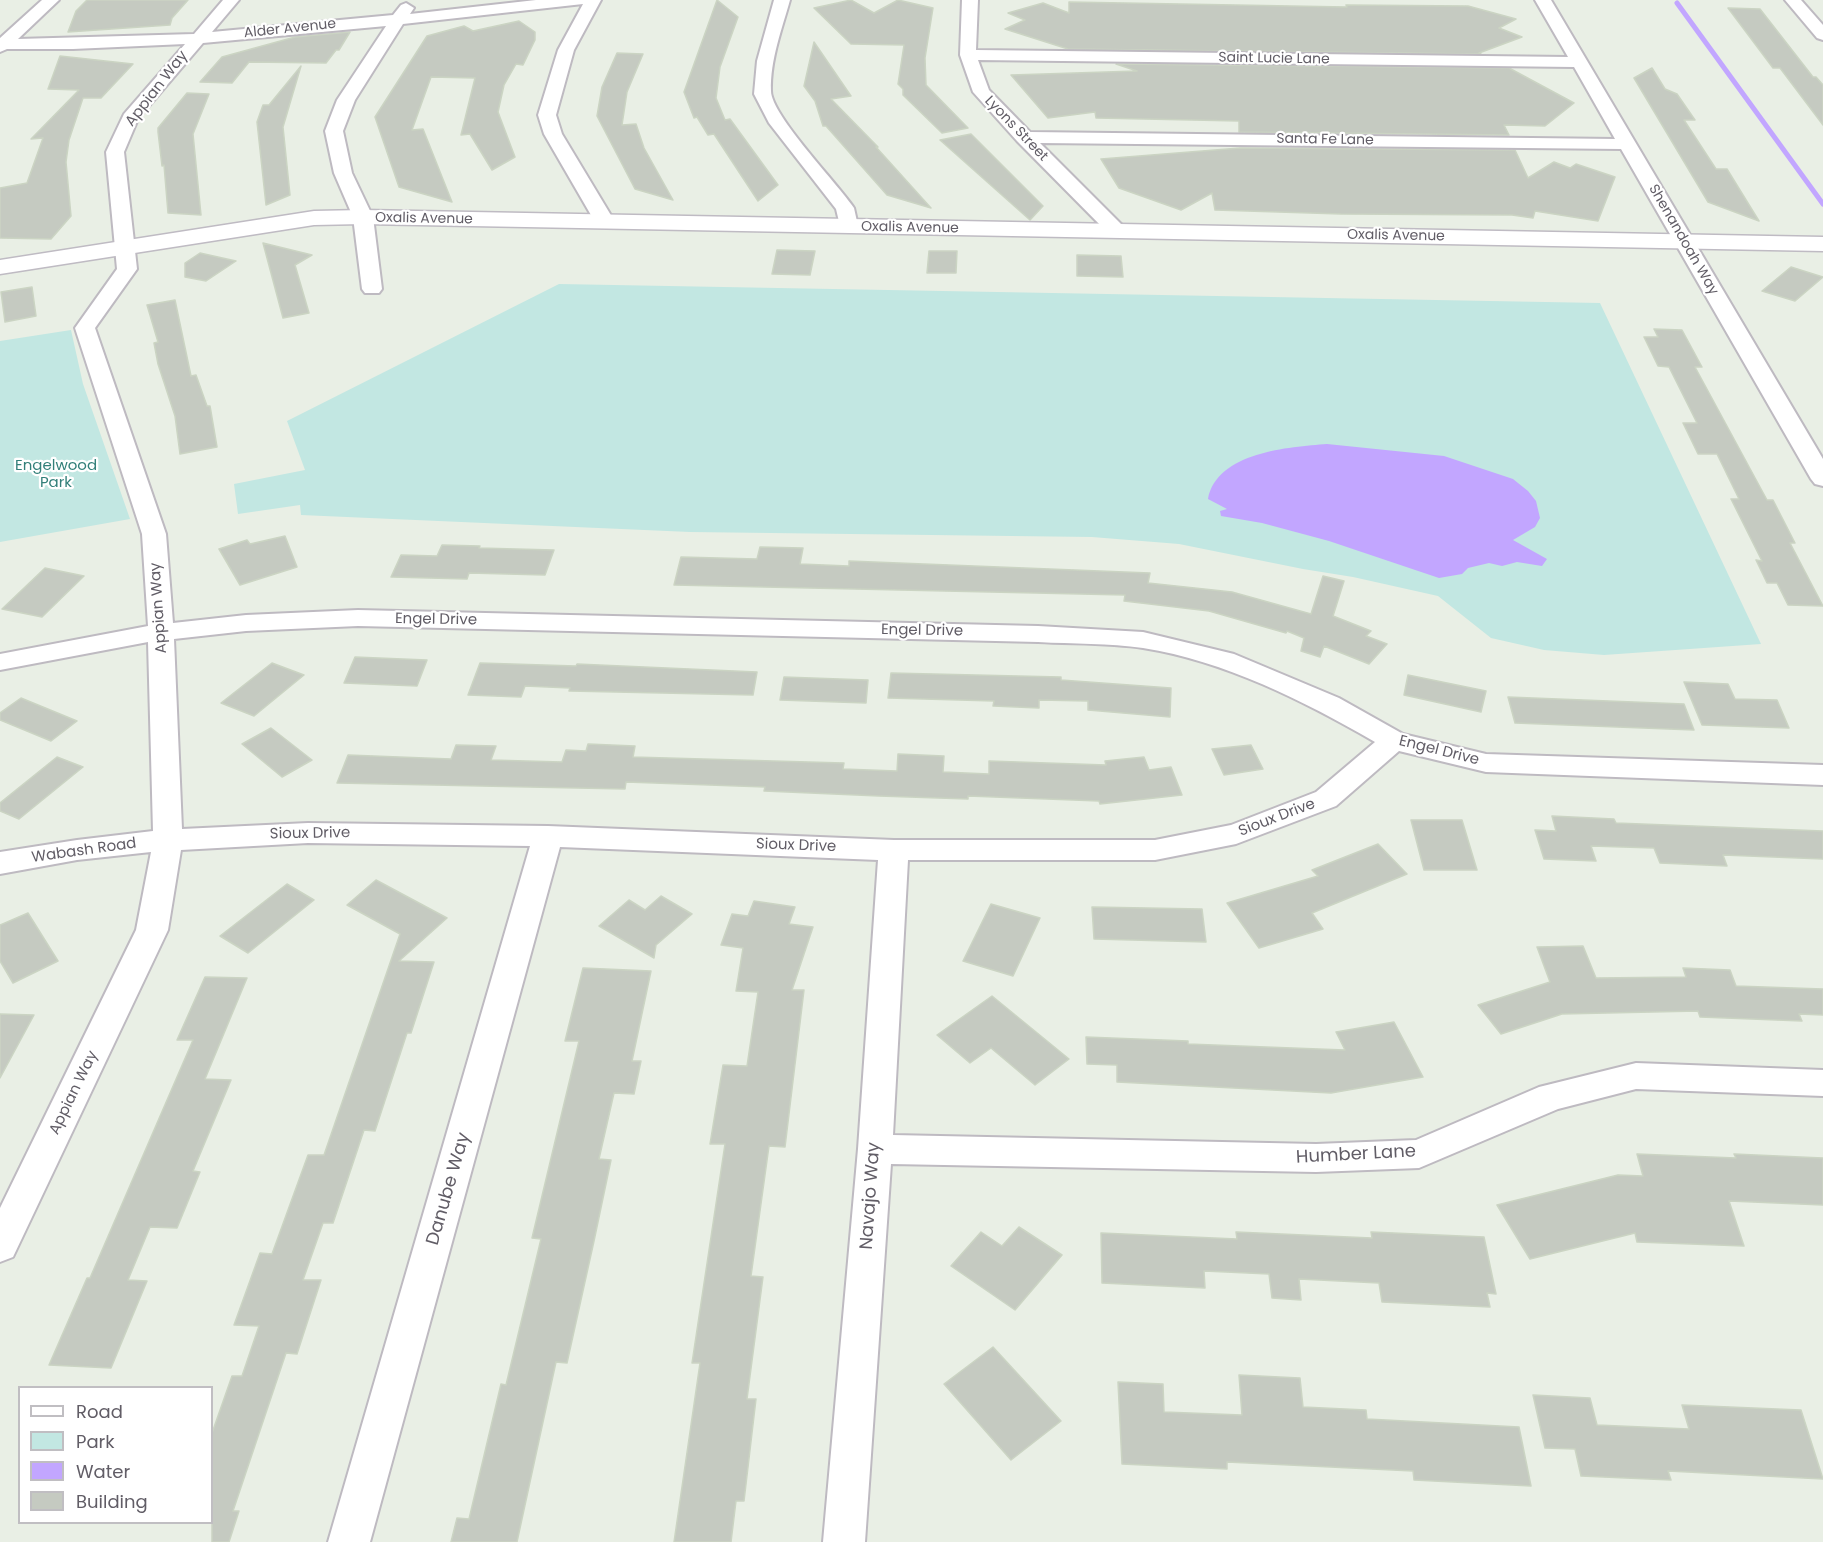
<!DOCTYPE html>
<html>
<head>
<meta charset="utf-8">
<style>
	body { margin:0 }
	#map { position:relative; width:1823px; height:1542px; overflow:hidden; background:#e9efe5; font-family:Poppins,sans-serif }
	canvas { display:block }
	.legend { position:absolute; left:18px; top:1386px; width:195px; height:138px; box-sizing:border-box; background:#fff; border:2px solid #c0bec2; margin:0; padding:8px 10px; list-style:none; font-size:18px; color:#615d66 }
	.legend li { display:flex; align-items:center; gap:12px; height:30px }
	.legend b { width:30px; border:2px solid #c0bec2 }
</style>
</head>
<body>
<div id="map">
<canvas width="1823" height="1542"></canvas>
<ul class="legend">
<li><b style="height:8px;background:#fff"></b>Road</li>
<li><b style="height:16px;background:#c2e7e2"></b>Park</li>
<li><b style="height:16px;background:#c2a6ff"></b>Water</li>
<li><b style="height:16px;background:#c5cac1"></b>Building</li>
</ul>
</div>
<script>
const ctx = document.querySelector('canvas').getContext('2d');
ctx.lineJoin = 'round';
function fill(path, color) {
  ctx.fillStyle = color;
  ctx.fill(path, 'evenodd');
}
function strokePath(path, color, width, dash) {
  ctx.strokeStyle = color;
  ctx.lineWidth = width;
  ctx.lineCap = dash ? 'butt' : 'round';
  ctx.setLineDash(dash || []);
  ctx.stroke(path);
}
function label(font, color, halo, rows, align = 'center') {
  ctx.font = font + ' Poppins,sans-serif';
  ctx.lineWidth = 4.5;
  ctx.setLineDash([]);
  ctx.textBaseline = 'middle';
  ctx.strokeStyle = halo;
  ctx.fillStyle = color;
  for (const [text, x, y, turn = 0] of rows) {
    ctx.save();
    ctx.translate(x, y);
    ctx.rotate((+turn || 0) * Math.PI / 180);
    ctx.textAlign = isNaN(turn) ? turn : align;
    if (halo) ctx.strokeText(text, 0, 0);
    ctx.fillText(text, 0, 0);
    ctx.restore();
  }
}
const green = new Path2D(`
	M559,284L1600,303L1761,644L1604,655L1544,650L1491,638L1438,596L1353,577L1303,569L1179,544L1092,537L690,532L301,515L300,505L238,514L234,484L305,470L287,421Z
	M71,330L83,384L130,519L0,542V341Z`);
const water = new Path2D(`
	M1327,444L1444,456L1513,479L1528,491L1536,501L1540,518L1535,527L1513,540L1547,559L1542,566L1517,562L1502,566L1489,563L1468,568L1462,574L1439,578L1329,541L1262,523L1221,516L1220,511L1227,509L1208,499C1217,452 1289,447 1327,444Z`);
const stream = new Path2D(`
	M1677,3L1823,204`);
const building = new Path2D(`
	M87,0H188L172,18L170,25L68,32L76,11Z
	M717,0L738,17L720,67L716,98L725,120L730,119L778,185L758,201L714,134L708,135L697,117L694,118L684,92Z
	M851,0L874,13L898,0L933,8L925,58L926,85L968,128L942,133L903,95V89L898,84L904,45L851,44L814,8Z
	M1069,2L1347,7L1346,5L1468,6L1516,19L1499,28L1522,37L1479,53L1481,54L1068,49L1005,29L1025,20L1008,13L1043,3L1069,13Z
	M1728,8L1760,9L1813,77H1816L1823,85V125L1780,68H1773Z
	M519,21L535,32V40L523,65L516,64L504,85L498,112L515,157L492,170L470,134L461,135L475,78L431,77L412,130L423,129L452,202L399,187L375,117L427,36L464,26L473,31Z
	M350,32L339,50H336L326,63L249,62L232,83L200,82L222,57L295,37Z
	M814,42L851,96L831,99L878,147H876L931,208L887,195L826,126H823L815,101L804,86Z
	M617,53L643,54L627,92L622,125L636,124L644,148L673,200L635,189L597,116L602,87Z
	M60,56L133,64L101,98H83L69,140L66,162L71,216L51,239L0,238V188L27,183L43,138L31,139L79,90L48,89Z
	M1116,64L1509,68L1574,103L1545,126L1504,125L1509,135L1239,132V121L1096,118L1095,112L1048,118L1011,75L1137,71Z
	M301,66L283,127L290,195L266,205L257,122L263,105H269Z
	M1652,68L1665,89L1677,94L1695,120H1684L1716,169H1727L1759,221L1708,202L1634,78Z
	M187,93L209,94L193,134L201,215L168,213L164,165L162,166L158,132V128Z
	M971,134L1043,206L1030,220L940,140Z
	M1240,148L1515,150L1528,178L1554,162L1570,168L1576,164L1615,177L1598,221L1535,211L1533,218L1512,215L1341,214L1215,210L1212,193L1181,210L1119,188L1101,159Z
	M263,243L312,255L295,265L309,313L283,318Z
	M777,250L815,251L810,275L772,274Z
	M929,251H957L956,273H927Z
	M200,253L236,261L206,281L185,277V263Z
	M1077,255L1121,256L1123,277L1077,276Z
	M1791,267L1823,277L1795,301L1762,291Z
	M32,287L36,316L5,322L1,292Z
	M175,300L191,376L196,375L207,406H210L217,447L180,454L175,416L158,364L154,343L158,342L147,305Z
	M1654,329L1682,330L1702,367H1695L1767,500H1773L1795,543H1790L1823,606L1788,605L1777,583H1767L1756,560L1762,561L1731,499H1739L1717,454H1698L1683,423H1697L1669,367L1658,366L1644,337H1658Z
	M285,536L297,567L240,585L219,549L247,540L250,544Z
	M442,545L480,546L479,548L554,550L545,575L469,573L467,579L391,577L401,555L437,556Z
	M760,547L803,548L800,564L849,566V561L1150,573L1148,583L1232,592L1311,614L1323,576L1344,581L1333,616L1371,631L1366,636L1387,644L1369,664L1324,646L1320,657L1301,651L1304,638L1287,631L1286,633L1209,611L1124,601L1125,595L674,585L681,557L757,559Z
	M45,568L84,576L42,617L2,609Z
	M355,657L427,660L417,686L344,683Z
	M272,663L304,675L254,716L221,703Z
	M480,663L576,666L577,664L757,672L753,695L569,691L570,688L525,686L521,697L468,695Z
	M891,673L1061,677V680L1171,688L1170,717L1088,710V701L1039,700V708L993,706L994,701L888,698Z
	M1408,675L1486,691L1481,712L1404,695Z
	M784,677L868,680L866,703L780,700Z
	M1684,682L1728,684L1735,699L1777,700L1789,728L1702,725Z
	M1508,697L1684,704L1694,730L1515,723Z
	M21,698L77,721L51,741L0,720V713Z
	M271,728L312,760L282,777L242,744Z
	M588,744L635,746L633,757L844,763L843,769L897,771L898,754L944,756L943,772L989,774V761L1106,765L1105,761L1144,757L1149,770L1171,767L1182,795L1100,804L1099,801L968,796V799L879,796L764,791L765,787L626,782L625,789L337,783L348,755L451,759L456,745L496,746L491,760L562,762L566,750L586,751Z
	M1251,745L1263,769L1224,775L1212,749Z
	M57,757L83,767L19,819L0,811V803Z
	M1552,816L1614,819L1616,823L1823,831V859L1723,855L1727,866L1660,863L1654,848L1591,846L1596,861L1544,859L1535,830L1556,831Z
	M1411,820H1462L1477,870H1424Z
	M1378,844L1407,874L1312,913L1323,929L1259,948L1227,903L1318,876L1312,870Z
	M376,880L447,918L399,961L434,962L411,1033H407L375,1131L364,1130L333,1223H323L303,1280H321L297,1354L286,1353L233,1511H239L229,1542H212V1433L232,1376H242L259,1326L234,1325L260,1253L272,1254L308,1155H324L400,934L347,905Z
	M287,884L314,900L248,953L220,936Z
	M661,896L692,914L656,945L654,958L599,926L629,900L645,910Z
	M754,901L795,907L789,924L813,927L792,990H804L785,1147L769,1146L751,1276L763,1277L747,1399H756L744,1501H736L731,1542H674L700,1363H692L725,1144H710L723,1065L747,1066L758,992L736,991L743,948L721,945L732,914L748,916Z
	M991,904L1040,918L1013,976L963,961Z
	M1092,907L1202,909L1206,942L1094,939Z
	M28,913L58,961L13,983L0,961V925Z
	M1583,946L1596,978L1686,977L1683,968L1730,970L1736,986L1823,989V1015L1799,1014L1802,1021L1700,1017L1698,1011L1562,1014L1501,1034L1478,1005L1550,982L1537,947Z
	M583,968L651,971L632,1061H641L634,1094L614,1093L599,1159L611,1160L594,1241L567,1363L556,1362L517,1542H451L457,1518L469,1519L501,1384L506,1385L541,1239L532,1238L579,1041H565Z
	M205,977L247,978L205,1079L231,1080L193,1171L200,1172L177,1228L150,1227L128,1280L147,1281L111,1368L49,1365L87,1278H90L193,1040H177Z
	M992,996L1069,1059L1035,1085L991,1048L970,1063L937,1035Z
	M0,1014L34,1015L0,1078Z
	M1394,1022L1423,1077L1331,1093L1117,1082V1065L1087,1064L1086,1037L1188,1041V1044L1345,1050L1336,1032Z
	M1637,1154L1736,1158L1734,1154L1823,1158V1205L1729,1201L1744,1246L1637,1242L1635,1233L1530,1259L1497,1205L1618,1175L1643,1176Z
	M1019,1227L1062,1255L1015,1310L951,1266L981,1232L1002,1246Z
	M1236,1232L1372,1238L1371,1232L1484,1237L1496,1294L1487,1293L1490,1307L1382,1302L1379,1283L1299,1279L1301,1300L1272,1298L1269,1274L1204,1271L1205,1288L1102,1283L1101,1233L1237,1239Z
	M993,1347L1061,1421L1011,1460L944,1384Z
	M1239,1375L1300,1378L1303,1407L1366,1410L1367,1419L1519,1427L1531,1486L1414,1480L1413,1471L1227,1462V1469L1122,1464L1118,1382L1163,1384L1164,1412L1242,1415Z
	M1533,1395L1590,1398L1597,1425L1689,1429L1682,1405L1801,1410L1823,1479L1668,1471L1671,1480L1581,1476L1575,1449L1545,1448Z`);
const street = new Path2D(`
	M42,0H59L18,39L194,34L223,0H239L212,32L393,15L401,5L406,3L414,8L410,14L536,0H601L574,50L556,115L562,134L615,222L612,226H598L595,222L544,134L538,115L558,50L583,4L403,24L355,100L343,131L352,173L373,217L382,289L379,293H365L362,289L353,217L334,173L325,131L337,100L386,26L203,43L138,119L124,152L137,269L95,328L166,534L173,623L246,615L358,610L1038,626L1143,632L1234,654L1339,698L1403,734L1486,754L1823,765V785L1486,772L1399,751L1336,806L1236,844L1155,860H908L893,1135L1316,1144L1416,1140L1539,1087L1636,1063L1823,1070V1096L1636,1089L1558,1109L1419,1168L1316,1172L891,1164L865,1542H823L858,1149L878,860L560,847L370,1542H328L530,846L308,843L181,850L168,930L13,1257L0,1262V1208L136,930L151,852L77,860L0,874V852L77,840L153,831L148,642L0,670V654L148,626L142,534L75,328L117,269L106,152L124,114L185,44L73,49H7L0,52V38ZM358,626L1038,642C1073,644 1109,643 1143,648C1225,661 1304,701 1375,742L1316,792L1231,825L1155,840H894L548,826L308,823L182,829L174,639L246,631Z
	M774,0H790C782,29 770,60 771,91C771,115 838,184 854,208L858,226L855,230H841L836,209L769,123L754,94L757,61Z
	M962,0H978L976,50L1568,57L1535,0H1551L1823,459V486L1815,484L1811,479L1621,149L1040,143L1125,228L1128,232L1125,236H1111L1017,141L973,92L960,55ZM978,60L1574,67L1615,139L1030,132L989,90Z
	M1785,0H1801L1823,25V40L1817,38Z`);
const secondary = new Path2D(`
	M363,210L1823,237V251L363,224L314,225L0,274V260L314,211Z`);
const farStreetnames = [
	["Alder Avenue",290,29,-6],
	["Saint Lucie Lane",1274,59,1],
	["Lyons Street",1016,129,46],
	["Santa Fe Lane",1325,140,1],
	["Oxalis Avenue",424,219,1],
	["Oxalis Avenue",910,228,1],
	["Oxalis Avenue",1396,236,1],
	["Shenandoah Way",1683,240,60]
];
const streetNames = [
	["Appian Way",157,89,-52],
	["Appian Way",159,608,-94],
	["Engel Drive",436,620,1],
	["Engel Drive",922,631,1],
	["Engel Drive",1439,751,14],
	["Sioux Drive",1277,818,-21],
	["Sioux Drive",310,834,-1],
	["Sioux Drive",796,846,2],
	["Wabash Road",84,851,-8],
	["Appian Way",74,1093,-64]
];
const parkNames = [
	["Engelwood",56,466],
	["Park",56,483]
];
const nearStreetnames = [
	["Humber Lane",1356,1155,-3],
	["Danube Way",449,1189,-74],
	["Navajo Way",871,1196,-86]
];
fill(green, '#c2e7e2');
fill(water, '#c2a6ff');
strokePath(stream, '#c2a6ff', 5);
fill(building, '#c5cac1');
strokePath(building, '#cbd4c3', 1.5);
strokePath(street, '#bebac1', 4);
strokePath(secondary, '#bfbbc3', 3);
fill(street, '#fff');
fill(secondary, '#fff');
label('14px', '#615d66', '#fff', farStreetnames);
label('15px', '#615d66', '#fff', streetNames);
label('15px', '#327f79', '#fff', parkNames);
label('18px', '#615d66', '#fff', nearStreetnames);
</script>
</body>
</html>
